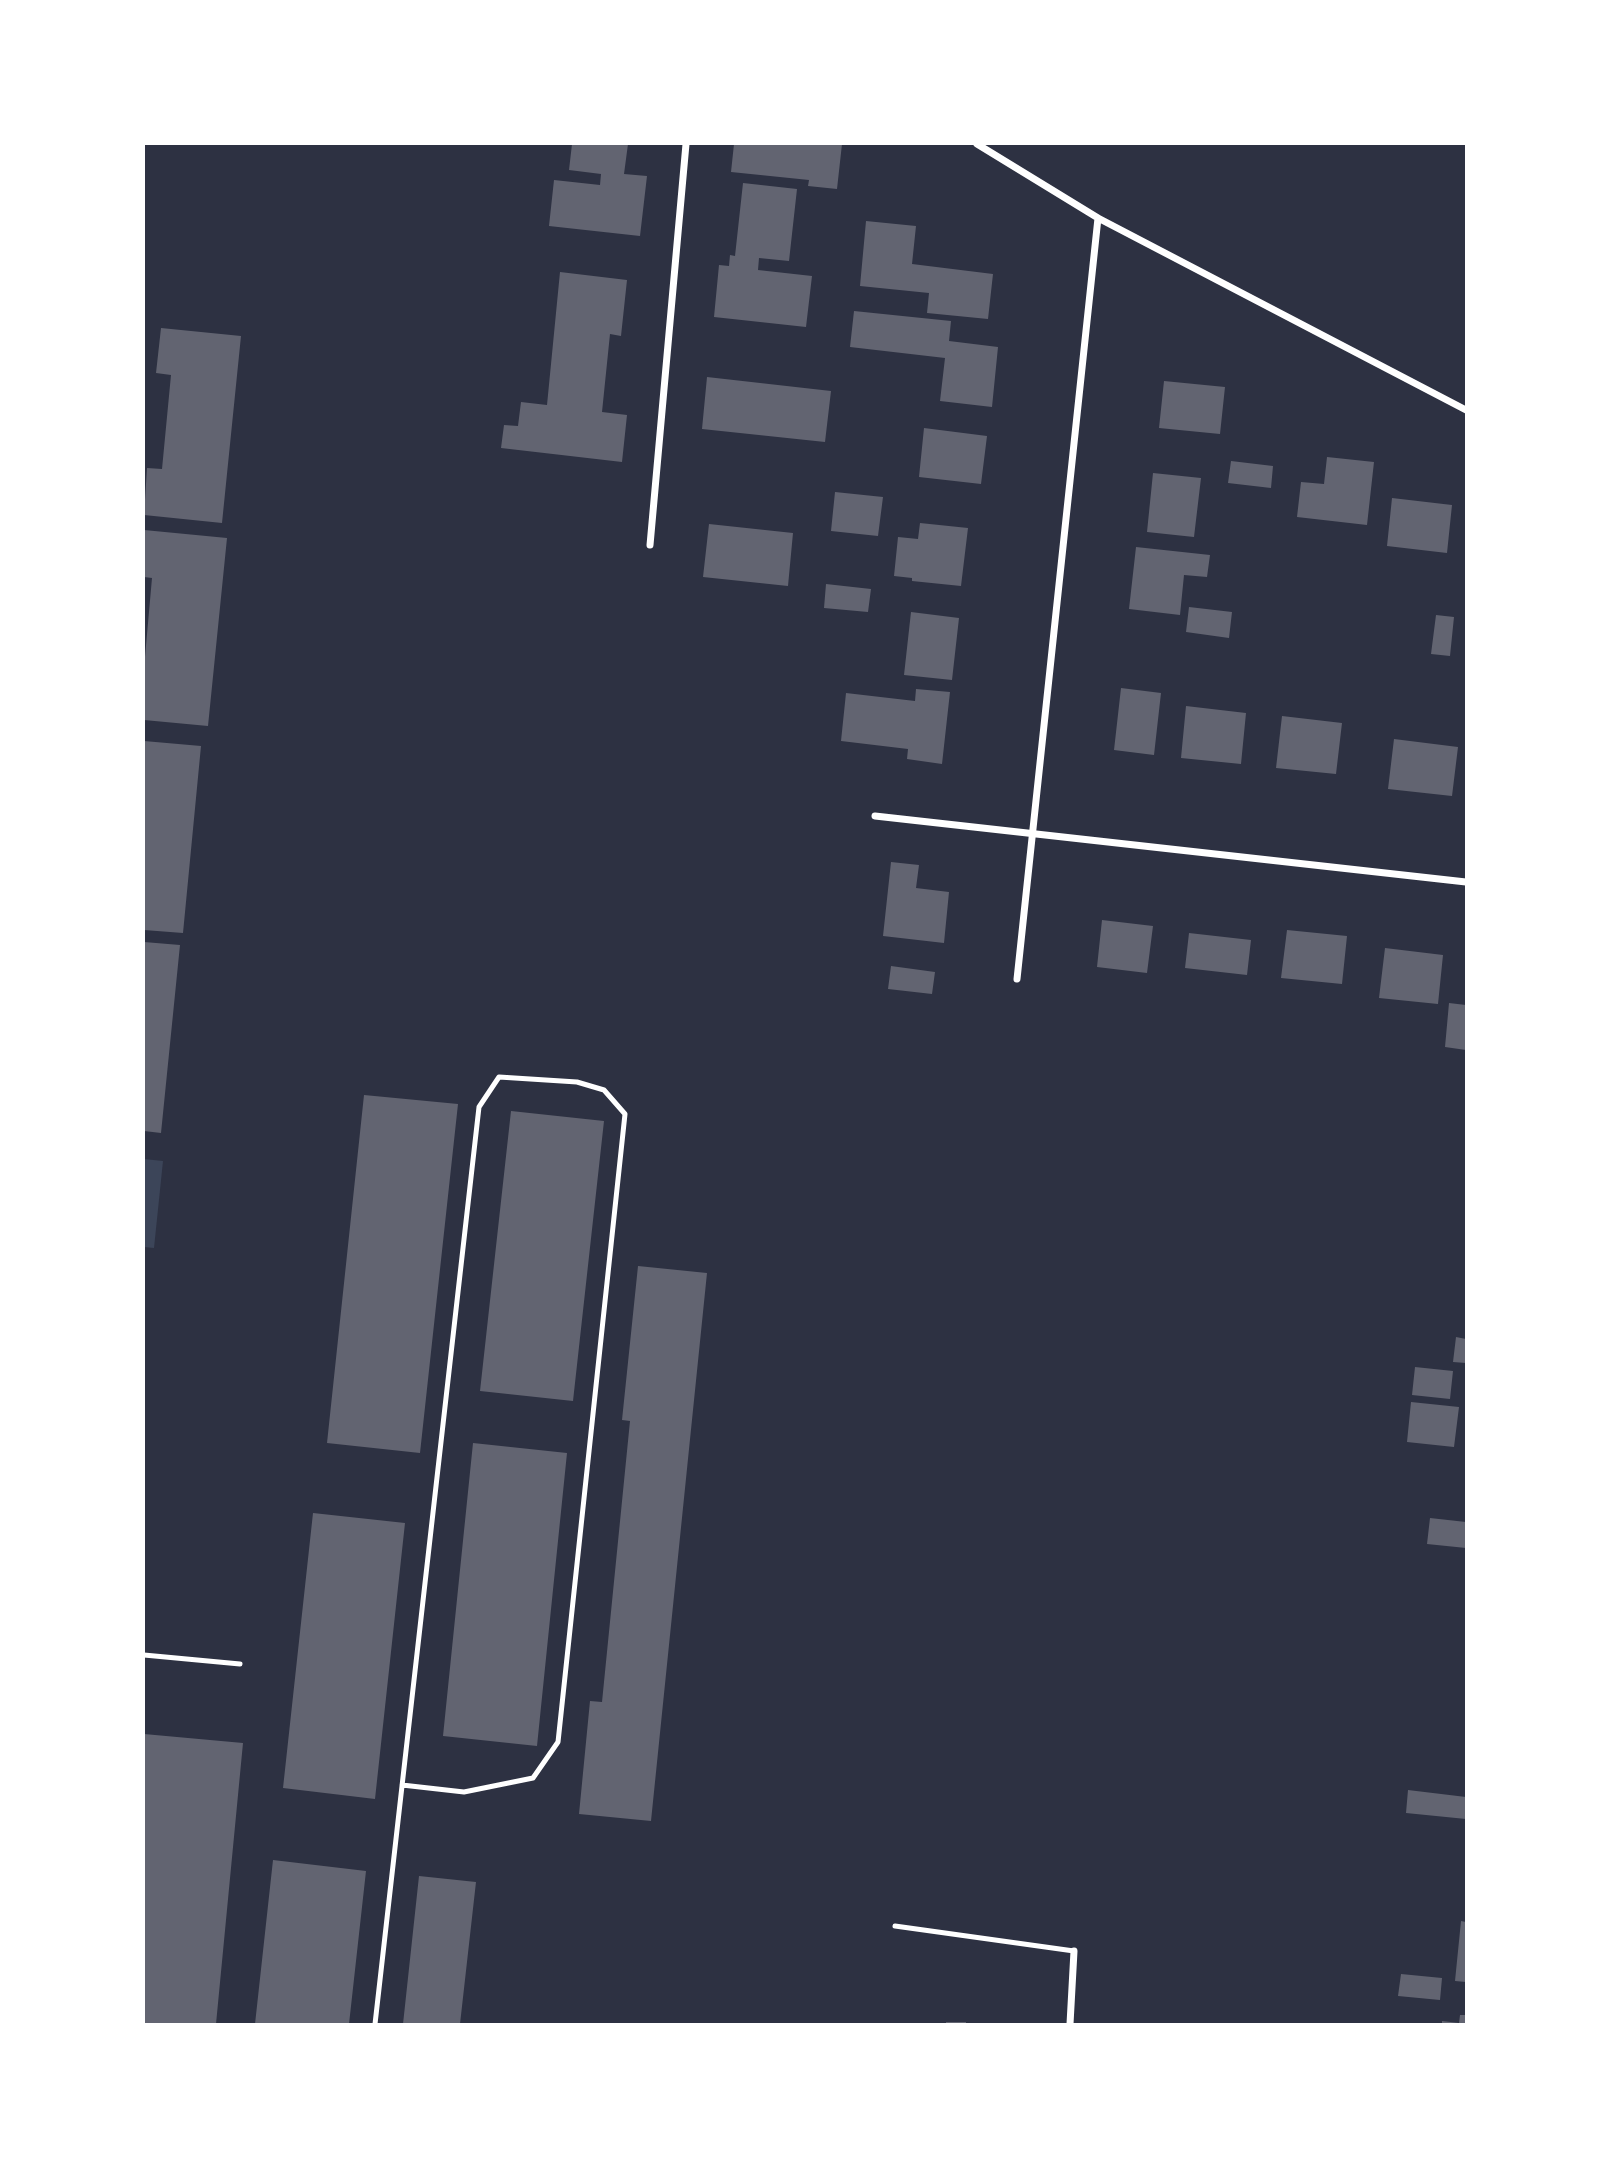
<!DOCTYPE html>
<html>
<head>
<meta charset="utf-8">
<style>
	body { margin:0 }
	#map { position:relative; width:1610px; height:2168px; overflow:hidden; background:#2d3142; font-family:"Fira Sans",sans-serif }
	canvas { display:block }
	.frame { position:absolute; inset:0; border:145px solid #fff; pointer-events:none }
</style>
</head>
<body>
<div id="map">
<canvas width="1610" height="2168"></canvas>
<div class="frame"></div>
</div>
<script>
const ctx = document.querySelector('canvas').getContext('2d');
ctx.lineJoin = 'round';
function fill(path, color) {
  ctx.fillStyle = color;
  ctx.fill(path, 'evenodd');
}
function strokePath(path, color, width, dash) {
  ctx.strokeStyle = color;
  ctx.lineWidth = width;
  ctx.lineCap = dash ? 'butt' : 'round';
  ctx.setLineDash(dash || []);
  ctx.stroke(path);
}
const green = new Path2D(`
	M144,1159L163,1161L154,1248L144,1247Z`);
const building = new Path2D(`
	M572,144H628L624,174L647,176L640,236L549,226L554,180L600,185L601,174L569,170Z
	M734,144H842L837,189L808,186L809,180L731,172Z
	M743,183L797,189L789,261L759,258L758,270L812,276L806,327L714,317L719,265L729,266L730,255L735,256Z
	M866,221L916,226L912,264L993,274L988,319L927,313L929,293L860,286Z
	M560,272L627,280L621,336L610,334L602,412L627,415L622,462L501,448L504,425L518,426L521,402L547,405Z
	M854,311L951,321L949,341L998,347L992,407L940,401L945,358L850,347Z
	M161,328L241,336L222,523L144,515L147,468L162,469L171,375L156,373Z
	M707,377L831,391L825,442L702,429Z
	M1164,381L1225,387L1220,434L1159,428Z
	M924,428L987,436L981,484L919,477Z
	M1327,457L1374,462L1367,525L1297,517L1301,482L1324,484Z
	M1231,461L1273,466L1271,488L1228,483Z
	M1153,473L1201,478L1194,537L1147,532Z
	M835,492L883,497L878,536L831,531Z
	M1392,498L1452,505L1447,553L1387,546Z
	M920,523L968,528L961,586L912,581V578L894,576L898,537L918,539Z
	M709,524L793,533L788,586L703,577Z
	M144,530L227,538L208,726L144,720V668L152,578L144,577Z
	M1136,547L1210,555L1207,577L1184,575L1180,615L1129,609Z
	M826,584L871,589L868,612L824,608Z
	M1189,607L1232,612L1229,638L1186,632Z
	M911,612L959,618L952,680L904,675Z
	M1436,615L1454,617L1450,656L1431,654Z
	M1121,688L1161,693L1154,755L1114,750Z
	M916,689L950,692L942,764L907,759L908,749L841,741L846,693L915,701Z
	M1186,706L1246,713L1241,764L1181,758Z
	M1282,716L1342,723L1336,774L1276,768Z
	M1394,739L1458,747L1452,796L1388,789Z
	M144,741L201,746L183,933L144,930Z
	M891,862L919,865L916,888L949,892L944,943L883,936Z
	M1102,920L1153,926L1147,973L1097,967Z
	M1287,930L1347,936L1342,984L1281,978Z
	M1189,933L1251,940L1247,975L1185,968Z
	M144,942L180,945L161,1133L144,1131Z
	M1385,948L1443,955L1438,1004L1379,998Z
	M891,966L935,972L932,994L888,989Z
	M1449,1003L1466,1005V1050L1445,1047Z
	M364,1095L458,1104L420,1453L327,1443Z
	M511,1111L604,1121L573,1401L480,1391Z
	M638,1266L707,1273L651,1821L579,1814L590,1701L602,1702L630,1421L622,1420Z
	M1456,1337L1466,1339V1363L1453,1362Z
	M1415,1367L1453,1371L1450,1399L1412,1395Z
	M1411,1402L1459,1407L1454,1447L1407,1442Z
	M473,1443L567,1453L537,1746L443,1736Z
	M313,1513L405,1523L375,1799L283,1788Z
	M1430,1518L1466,1522V1548L1427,1544Z
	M144,1734L243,1743L216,2024H144Z
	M1408,1790L1466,1797V1819L1406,1813Z
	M273,1860L366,1871L349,2024H255Z
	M419,1876L476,1882L460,2024H403Z
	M1461,1921L1466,1922V1982L1455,1981Z
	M1401,1974L1442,1978L1440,2000L1398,1996Z
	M1460,2015H1466V2024H1442V2021L1459,2023Z
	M946,2022H966V2024H946Z`);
const service = new Path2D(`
	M144,1655L240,1664
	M895,1926L1074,1951
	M375,2024L479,1107L499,1077L577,1082L604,1090L625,1114L558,1742L533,1778L464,1792L402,1785`);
const minor = new Path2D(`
	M977,144L1098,218L1466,410
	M650,545L686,144
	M875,816L1466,882
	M1017,979L1098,218
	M1070,2024L1074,1951`);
fill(green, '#3c4559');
fill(building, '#626471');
strokePath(service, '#fff', 5);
strokePath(minor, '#fff', 7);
</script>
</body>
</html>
